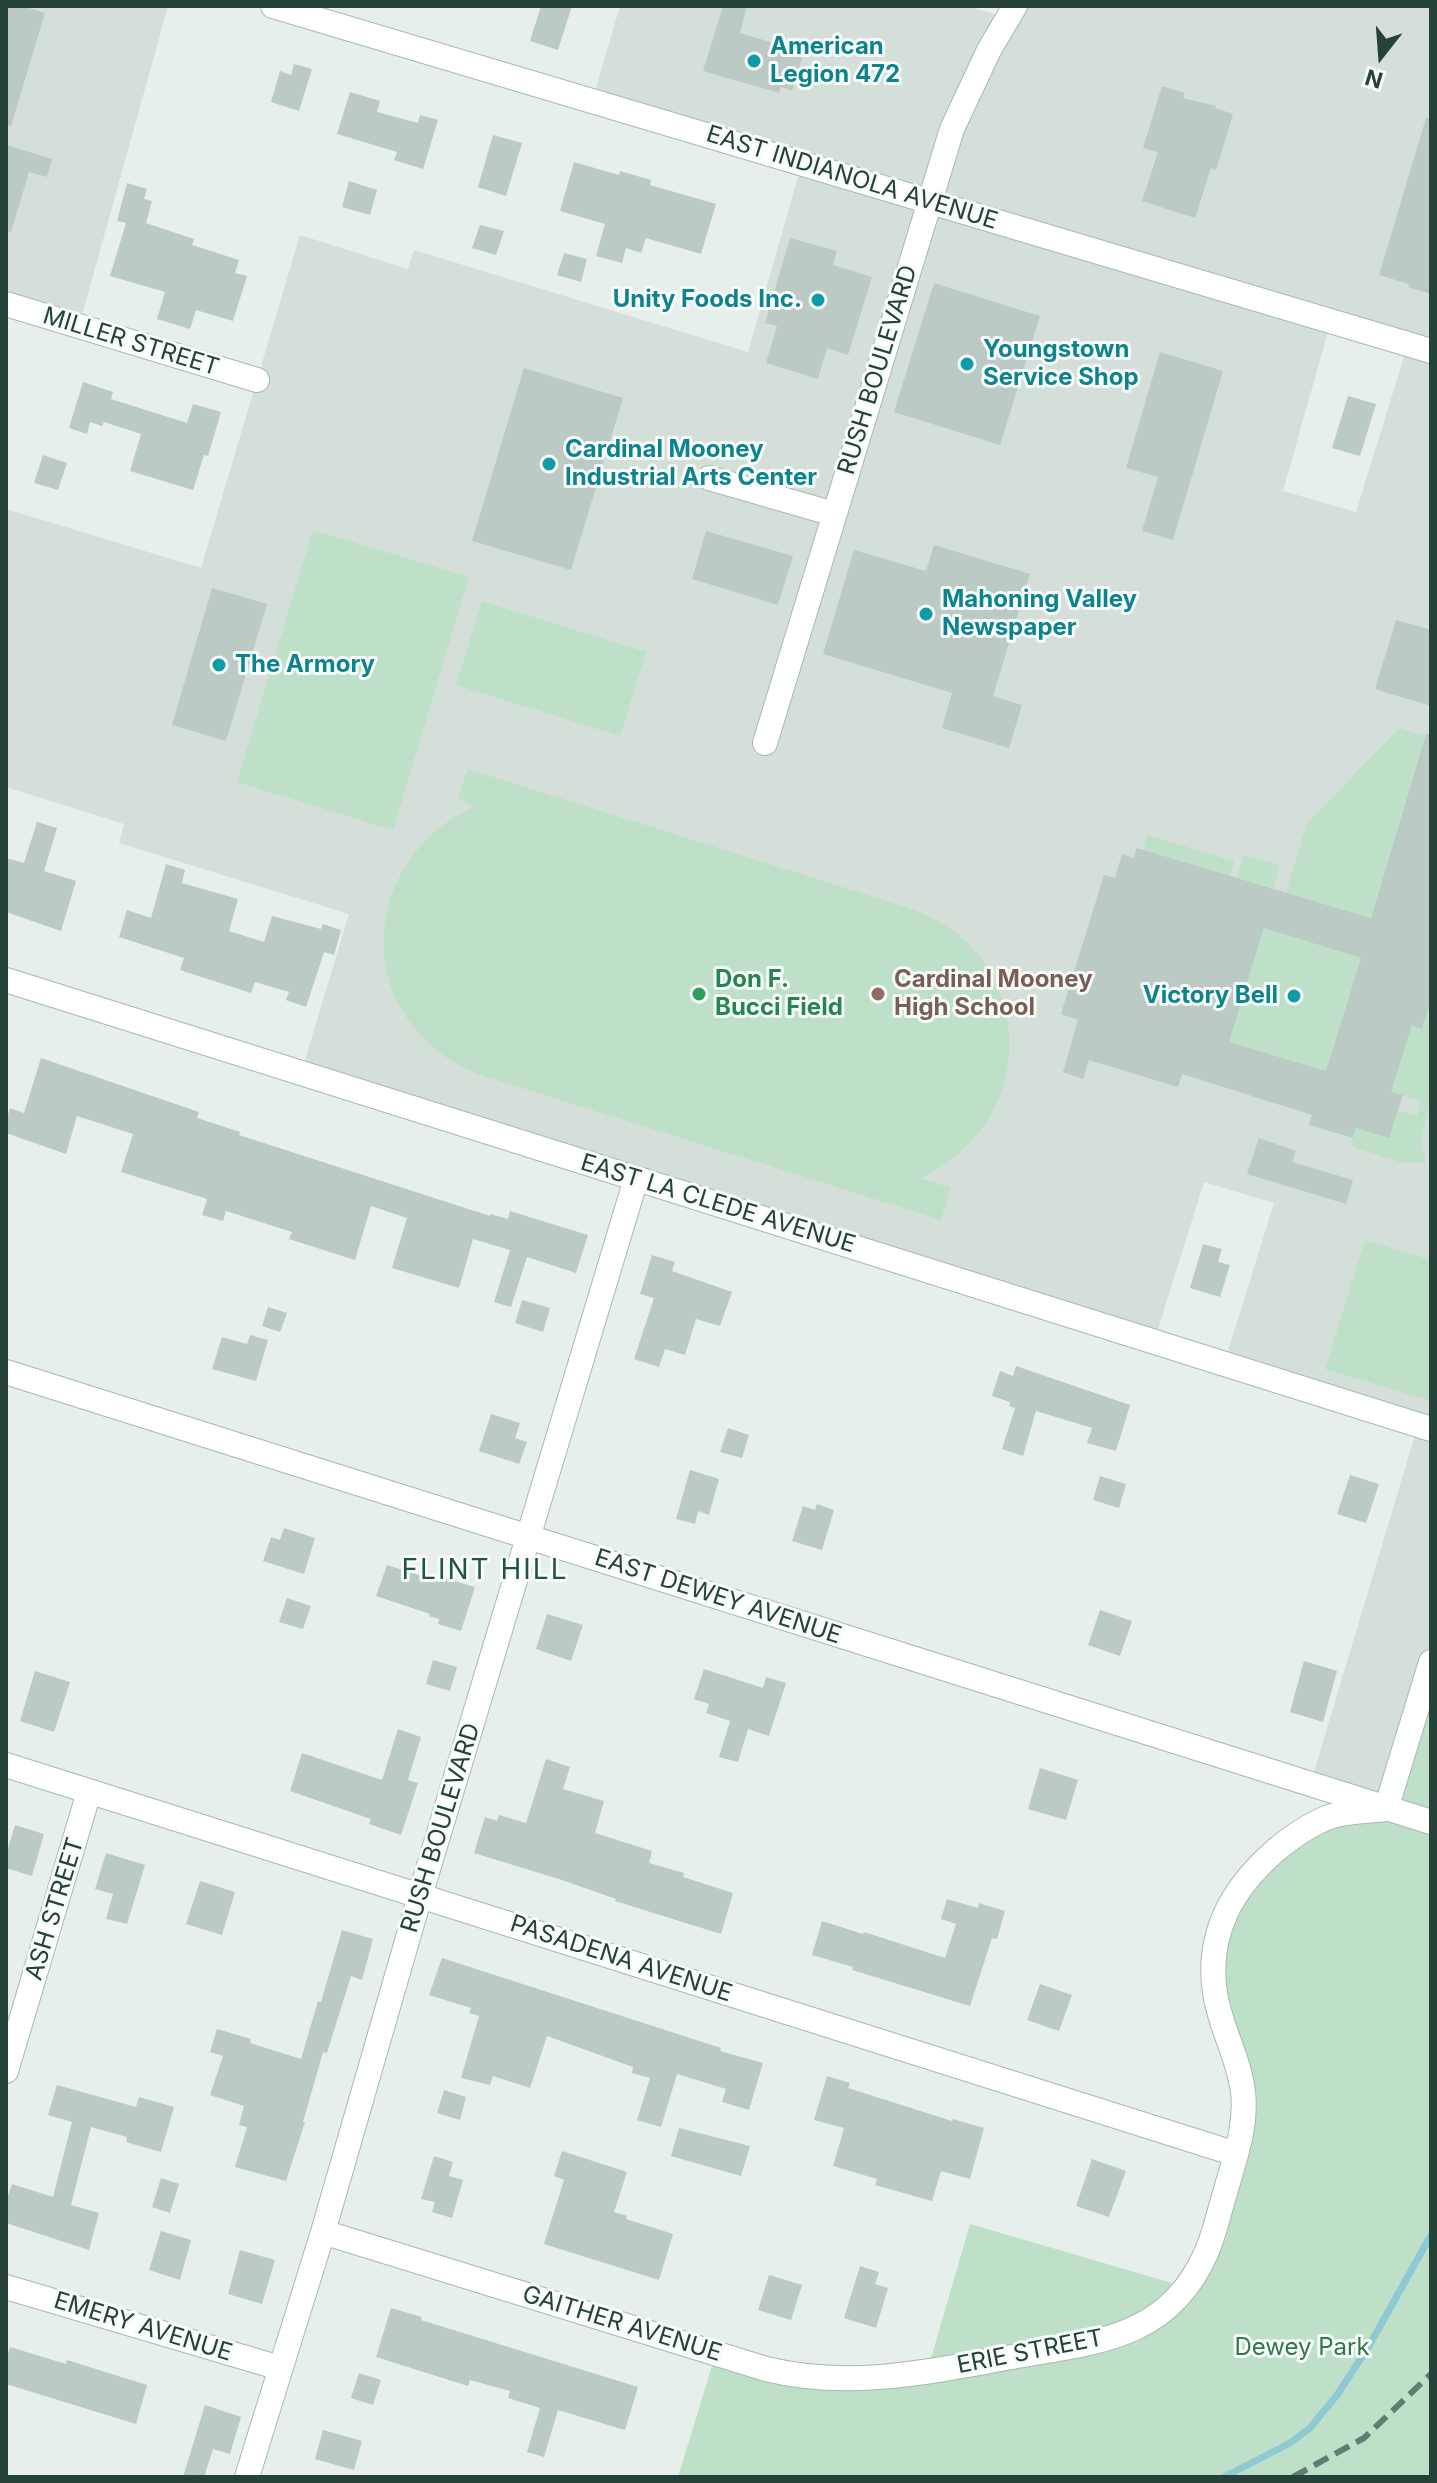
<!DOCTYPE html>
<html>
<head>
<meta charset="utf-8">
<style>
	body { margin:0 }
	#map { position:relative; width:1437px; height:2483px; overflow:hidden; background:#e6efeb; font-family:Inter,sans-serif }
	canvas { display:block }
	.frame { position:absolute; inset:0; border:8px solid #24423a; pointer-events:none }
	.north { position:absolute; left:1341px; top:16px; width:80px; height:80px; -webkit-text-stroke:6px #f7fbf9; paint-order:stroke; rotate:197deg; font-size:22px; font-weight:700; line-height:32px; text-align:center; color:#24423a }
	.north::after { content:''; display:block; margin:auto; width:28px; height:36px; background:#24423a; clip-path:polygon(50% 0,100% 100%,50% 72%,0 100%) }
</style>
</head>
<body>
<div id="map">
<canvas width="1437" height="2483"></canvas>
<div class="frame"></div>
<div class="north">N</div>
</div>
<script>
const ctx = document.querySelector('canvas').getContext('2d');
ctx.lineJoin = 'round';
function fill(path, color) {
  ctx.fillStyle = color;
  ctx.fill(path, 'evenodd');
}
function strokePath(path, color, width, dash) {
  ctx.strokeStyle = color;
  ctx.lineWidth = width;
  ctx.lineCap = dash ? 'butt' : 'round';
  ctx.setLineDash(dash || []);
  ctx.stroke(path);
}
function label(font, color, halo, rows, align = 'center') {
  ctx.font = font + ' Inter,sans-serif';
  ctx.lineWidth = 6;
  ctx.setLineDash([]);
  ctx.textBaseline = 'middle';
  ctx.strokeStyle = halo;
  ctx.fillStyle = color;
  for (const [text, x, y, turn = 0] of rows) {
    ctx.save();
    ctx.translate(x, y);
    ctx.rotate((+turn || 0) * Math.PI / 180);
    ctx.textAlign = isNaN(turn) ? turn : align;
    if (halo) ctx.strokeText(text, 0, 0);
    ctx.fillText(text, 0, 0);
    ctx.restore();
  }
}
const built = new Path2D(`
	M6,6H168L79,326L6,304Z
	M620,6H967L1008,18L1015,6H1431V1662L1386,1809L1310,1785L1418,1425L1224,1364L1274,1203L1204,1182L1154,1342L301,1073L349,914L119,843L124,824L6,787V509L201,568L300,235L408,269L414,250L748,352L802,163L592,101ZM1331,321L1408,344L1356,512L1283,491Z`);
const green = new Path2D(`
	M313,530L469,577L393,830L237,782Z
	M482,601L646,652L620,736L456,685Z
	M1399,728L1425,736L1371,918L1286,892L1307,824Z
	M468,769L909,908C938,919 966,935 983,961C1037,1040 1005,1140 920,1178L951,1188L941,1220L484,1076C463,1068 443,1058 426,1041C350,965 382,848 475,806L458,799Z
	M1147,835L1234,861L1230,876L1143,850Z
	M1244,855L1280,865L1273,888L1237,878Z
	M1264,928L1361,958L1326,1071L1229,1042Z
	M1431,999V1100L1421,1140L1425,1162H1400L1350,1146L1356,1128L1398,1110L1417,1116L1421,1101L1391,1092L1412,1025L1421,1028Z
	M1365,1240L1431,1260V1401L1325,1369Z
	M1431,1662V2477H678L716,2353L766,2369L927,2372L970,2224L1186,2287L1243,2114L1217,1939L1292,1836L1386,1809Z`);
const stream = new Path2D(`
	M1224,2477L1290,2443L1310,2428L1337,2395L1369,2346L1431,2235`);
const building = new Path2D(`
	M6,6H22L45,13L11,126L6,125Z
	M541,6H572L558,50L530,41Z
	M723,6H747L740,33L804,52L792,91L781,87L779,93L703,71Z
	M294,64L312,69L299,111L271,102L280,71L291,75Z
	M1162,86L1185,93L1183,98L1216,106L1215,108L1233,114L1216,170L1211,168L1195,218L1142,201L1158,152L1143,148Z
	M350,92L380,101L377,112L418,123L420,115L438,120L423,169L394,160L397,152L337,134Z
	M1426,118L1431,119V294L1408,287L1409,284L1379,275Z
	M493,135L522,143L506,196L478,187Z
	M6,145L52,159L47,177L29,172L11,232L6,231Z
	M574,162L619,175L620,171L651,180L650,185L716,204L701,254L646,238L641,253L626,248L622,263L596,256L605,224L560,211Z
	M349,181L377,190L370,215L342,207Z
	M127,183L147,189L144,199L152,201L146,223L194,239L192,245L239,260L235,273L247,276L233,321L196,310L190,329L157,319L165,292L110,276L126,223L117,221Z
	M480,225L504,231L496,255L472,248Z
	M790,238L837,251L833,265L872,277L848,355L827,348L818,379L766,363L777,326L765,323Z
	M564,253L587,259L581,282L557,275Z
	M934,283L1040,316L1000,445L894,412Z
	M1160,352L1223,371L1173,540L1142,531L1158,477L1126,468Z
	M524,368L623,398L571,570L472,541Z
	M83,382L113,392L111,399L187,423L193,404L221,412L208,456L204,455L193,490L130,471L141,434L104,422L102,426L90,422L87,434L69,428Z
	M1348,396L1376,404L1360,456L1332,448Z
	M43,455L67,463L58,490L34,483Z
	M706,531L793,556L778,605L692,579Z
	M934,545L1030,574L993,696L1022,705L1009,748L942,728L952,693L823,654L854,550L926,571Z
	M212,588L267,604L226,741L172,725Z
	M1396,620L1431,630V706L1375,689Z
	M1426,734H1431V999L1422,1029L1412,1025L1391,1092L1403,1095L1389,1138L1356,1128L1353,1138L1309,1125L1312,1115L1182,1074L1178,1087L1089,1060L1083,1079L1063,1072L1078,1020L1061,1014L1104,875L1115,878L1122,854L1134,858L1137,848L1371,918ZM1264,928L1361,958L1326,1071L1229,1042Z
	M37,822L57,828L44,871L76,881L61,931L6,912V858L24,863Z
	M166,864L185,870L182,883L238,899L229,931L264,942L272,916L321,929L323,924L341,930L334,955L324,952L306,1007L286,1000L289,992L255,982L251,993L180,970L184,958L119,937L127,910L151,918Z
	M41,1058L199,1112L197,1118L240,1132L239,1135L490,1216V1214L508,1219L510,1211L588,1235L576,1273L527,1257L511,1307L494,1302L510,1250L473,1239L459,1288L392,1268L407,1218L371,1206L355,1260L289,1239L292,1232L226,1211L223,1221L202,1215L207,1199L121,1172L133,1134L77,1116L66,1154L6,1133V1121L10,1108L24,1113Z
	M1259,1138L1296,1151L1292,1162L1353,1180L1346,1204L1247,1174Z
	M1203,1244L1222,1249L1218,1262L1230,1265L1220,1297L1190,1288Z
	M652,1255L675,1262L672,1271L732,1292L720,1326L696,1319L685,1355L665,1349L659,1367L634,1359L654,1298L640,1294Z
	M522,1300L550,1308L543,1332L515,1323Z
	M268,1307L287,1313L280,1332L262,1326Z
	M250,1335L268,1340L256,1381L212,1369L222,1337L247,1344Z
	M1016,1366L1130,1405L1116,1451L1087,1443L1092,1428L1036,1411L1023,1456L1002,1449L1015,1408L1009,1406L1010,1402L992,1396L1000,1371L1013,1376Z
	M491,1414L520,1423L515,1438L527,1442L519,1464L479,1451Z
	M728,1428L749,1435L742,1458L720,1452Z
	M690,1470L719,1479L709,1515L698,1511L695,1524L676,1519Z
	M1350,1475L1379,1484L1366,1523L1337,1514Z
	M1100,1476L1126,1484L1119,1508L1093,1500Z
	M817,1504L834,1510L822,1550L792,1541L803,1506L815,1510Z
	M284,1528L315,1538L304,1574L263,1561L271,1537L280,1540Z
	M387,1565L440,1582L441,1577L475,1587L461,1631L438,1624L439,1619L429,1616L430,1614L376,1596Z
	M287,1598L311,1606L303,1629L279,1622Z
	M1100,1610L1132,1621L1120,1656L1088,1645Z
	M547,1614L583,1625L571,1661L536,1649Z
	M433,1660L457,1667L450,1691L426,1684Z
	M1304,1661L1337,1671L1323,1722L1290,1712Z
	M704,1669L763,1688L766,1677L786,1683L769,1736L748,1729L738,1762L719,1757L730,1721L706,1713L709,1704L694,1699Z
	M35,1671L70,1682L54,1732L20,1721Z
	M398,1729L421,1737L408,1780L418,1783L401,1835L369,1824L371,1819L290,1791L302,1753L382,1780Z
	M546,1759L570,1767L563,1789L604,1801L595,1833L652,1851L649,1863L684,1873L683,1877L733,1893L721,1934L615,1901L616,1899L565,1881L474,1853L485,1817L497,1821L499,1815L526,1823Z
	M1040,1768L1078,1780L1066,1820L1028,1809Z
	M15,1825L44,1834L32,1876L6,1868V1855Z
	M106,1853L145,1865L127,1924L106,1919L113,1894L95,1889Z
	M200,1881L235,1892L222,1935L186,1924Z
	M947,1899L978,1908L979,1903L1005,1911L997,1939L992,1938L970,2006L852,1970L853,1967L812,1955L822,1921L863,1934L864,1932L945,1958L956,1924L941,1919Z
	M342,1930L373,1939L362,1980L351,1976L327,2053L323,2052L303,2122H305L286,2181L235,2167L247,2127L239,2125L244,2106L210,2095L223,2056L210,2052L217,2029L251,2039L250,2043L301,2059L318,2001L321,2002Z
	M442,1958L721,2048L720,2051L763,2063L749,2110L722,2102L726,2089L677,2074L661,2127L637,2120L650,2078L632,2073L633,2067L547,2036L530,2088L493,2076L490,2085L461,2078L479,2016L469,2013L471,2008L429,1995Z
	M1040,1984L1072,1995L1059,2031L1027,2020Z
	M827,2076L850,2083L848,2088L952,2121L953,2119L984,2128L970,2179L941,2171L932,2201L875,2185L877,2179L833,2166L844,2128L814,2120Z
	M57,2085L136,2107L139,2097L174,2107L161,2152L126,2142L127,2137L91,2127L71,2205L99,2213L89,2250L6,2223V2202L12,2184L53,2197L72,2122L48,2115Z
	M444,2090L466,2097L460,2120L437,2113Z
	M679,2128L750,2146L741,2176L671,2156Z
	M562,2151L627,2172L614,2212L627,2216L626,2219L673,2234L659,2280L544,2244L564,2180L554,2176Z
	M434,2156L453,2162L449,2176L463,2180L452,2218L432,2212L435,2202L421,2199Z
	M1092,2159L1126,2171L1109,2217L1076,2206Z
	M161,2178L179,2184L170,2213L152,2207Z
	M161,2231L191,2240L180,2280L149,2270Z
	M240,2250L275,2260L262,2304L228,2294Z
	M860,2266L879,2272L875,2284L888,2288L876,2328L844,2318Z
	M769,2275L802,2285L791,2320L758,2310Z
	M391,2308L422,2317L421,2320L638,2387L625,2430L558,2410L544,2457L527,2452L540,2408L508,2398L510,2391L470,2380L468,2386L376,2357Z
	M10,2347L66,2364L67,2360L147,2385L136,2424L6,2384V2360Z
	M359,2373L381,2380L373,2405L351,2398Z
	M205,2405L241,2417L230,2454L213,2449L204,2477H183Z
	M323,2430L362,2441L354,2470L315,2459Z`);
const minor = new Path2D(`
	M6,304L257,380
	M709,478L834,514
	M765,743L952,129L989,50L1015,6
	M6,980L1431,1429
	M6,1765L1236,2154
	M6,2071L89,1792
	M323,2232L766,2369C852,2390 932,2371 1017,2356C1100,2342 1170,2337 1207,2251C1215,2232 1219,2212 1225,2193C1234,2160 1247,2127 1243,2092C1239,2058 1220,2027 1215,1993C1206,1934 1232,1888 1276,1850C1293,1836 1311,1823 1332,1816C1349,1811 1369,1811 1386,1809L1431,1662
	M6,2287L280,2368
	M247,2477L323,2232L420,1896L636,1179`);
const tertiary = new Path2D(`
	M273,6L1431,351
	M6,1372L1431,1822`);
const rail = new Path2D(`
	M1293,2477L1364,2438L1431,2374`);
const markers = [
	[754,61,8,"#0f9aa8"],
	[818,300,8,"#0f9aa8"],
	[967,364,8,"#0f9aa8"],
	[549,464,8,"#0f9aa8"],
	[926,614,8,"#0f9aa8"],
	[219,665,8,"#0f9aa8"],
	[699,994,8,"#2e9e5b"],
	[878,994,8,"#8d6e63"],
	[1294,996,8,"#0f9aa8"]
];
const cultureNames = [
	["American",770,47],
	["Legion 472",770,75],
	["Unity Foods Inc.",802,300,"right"],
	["Youngstown",983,350],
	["Service Shop",983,378],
	["Cardinal Mooney",565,450],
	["Industrial Arts Center",565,478],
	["Mahoning Valley",942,600],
	["Newspaper",942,628],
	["The Armory",235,665],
	["Victory Bell",1278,996,"right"]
];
const streetNames = [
	["EAST INDIANOLA AVENUE",852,178,17],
	["MILLER STREET",131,342,17],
	["RUSH BOULEVARD",878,370,-73],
	["EAST LA CLEDE AVENUE",718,1204,17],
	["EAST DEWEY AVENUE",718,1597,18],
	["RUSH BOULEVARD",441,1828,-73],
	["ASH STREET",55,1909,-73],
	["PASADENA AVENUE",621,1959,18],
	["GAITHER AVENUE",622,2324,17],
	["EMERY AVENUE",143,2327,17],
	["ERIE STREET",1030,2352,-11]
];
const leisureNames = [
	["Don F.",715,980],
	["Bucci Field",715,1008]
];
const educationNames = [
	["Cardinal Mooney",894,980],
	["High School",894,1008]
];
const parkNames = [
	["Dewey Park",1302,2348]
];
const quarterNames = [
	["FLINT HILL",485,1571]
];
fill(built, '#d4dfda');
fill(green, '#bfe0c8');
strokePath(stream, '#8ec9d4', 7);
fill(building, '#bbcac4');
strokePath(minor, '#a8b8b2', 26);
strokePath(tertiary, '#a8b8b2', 26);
strokePath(minor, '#fff', 24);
strokePath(tertiary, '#fff', 24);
strokePath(rail, '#5f7d75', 6, [16, 8]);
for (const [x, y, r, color] of markers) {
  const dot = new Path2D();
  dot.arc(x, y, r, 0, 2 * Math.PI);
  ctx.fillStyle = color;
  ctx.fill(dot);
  strokePath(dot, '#f7fbf9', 3);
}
label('bold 24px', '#0d838f', '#f7fbf9', cultureNames, 'left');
label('24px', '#24423a', '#f7fbf9', streetNames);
label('bold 24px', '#27864d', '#f7fbf9', leisureNames, 'left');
label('bold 24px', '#785e54', '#f7fbf9', educationNames, 'left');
label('24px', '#2d7a4b', '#f7fbf9', parkNames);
ctx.letterSpacing = '2px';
label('28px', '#1f5548', '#f7fbf9', quarterNames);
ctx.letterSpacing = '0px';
</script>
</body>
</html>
